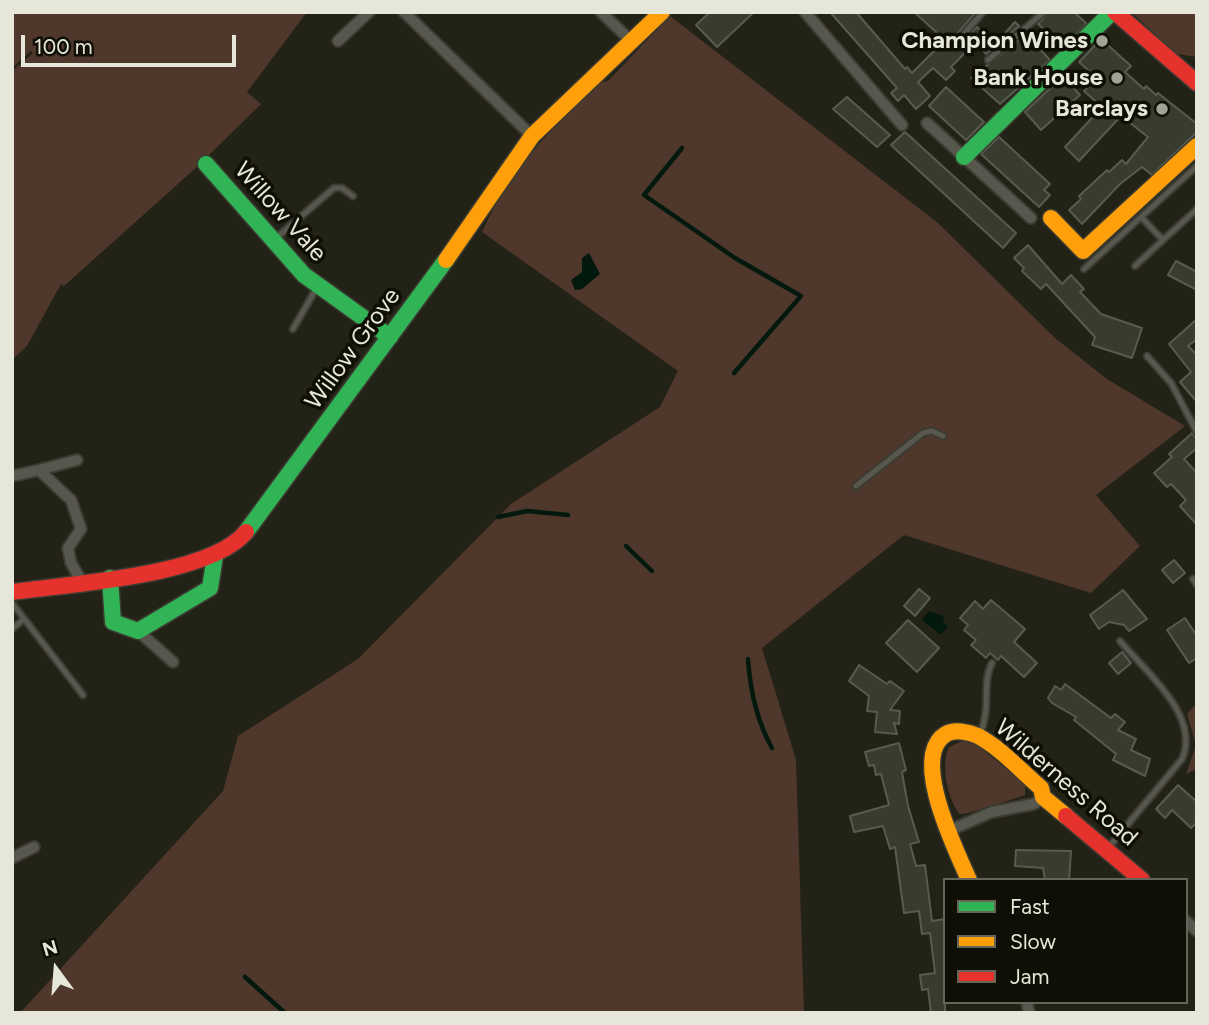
<!DOCTYPE html>
<html>
<head>
<meta charset="utf-8">
<style>
	body { margin:0 }
	#map { position:relative; width:1209px; height:1025px; overflow:hidden; background:#232216; font-family:Figtree,sans-serif }
	canvas { display:block }
	.frame { position:absolute; inset:0; border:14px solid #e7e7d9; pointer-events:none }
	.legend { position:absolute; left:943px; top:878px; width:245px; height:126px; box-sizing:border-box; background:#100f06; border:2px solid #66655a; margin:0; padding:9px 12px; list-style:none; font-size:21px; color:#e7e7d9 }
	.legend li { display:flex; align-items:center; gap:14px; height:35px }
	.legend b { width:35px; border:2px solid #66655a }
	.north { position:absolute; left:21px; top:934px; width:70px; height:70px; -webkit-text-stroke:5px #100f06; paint-order:stroke; rotate:344deg; font-size:19px; font-weight:700; line-height:28px; text-align:center; color:#e7e7d9 }
	.north::after { content:''; display:block; margin:auto; width:24px; height:32px; background:#e7e7d9; clip-path:polygon(50% 0,100% 100%,50% 72%,0 100%) }
	.scale { position:absolute; left:21px; top:35px; width:215px; height:32px; box-sizing:border-box; border:4px solid #e7e7d9; border-top:0; padding-left:9px; font-size:21px; line-height:24px; white-space:nowrap; color:#e7e7d9; -webkit-text-stroke:5px #100f06; paint-order:stroke }
</style>
</head>
<body>
<div id="map">
<canvas width="1209" height="1025"></canvas>
<div class="frame"></div>
<ul class="legend">
<li><b style="height:9px;background:#30b455"></b>Fast</li>
<li><b style="height:9px;background:#ff9f0a"></b>Slow</li>
<li><b style="height:9px;background:#e5322d"></b>Jam</li>
</ul>
<div class="north">N</div>
<div class="scale">100 m</div>
</div>
<script>
const ctx = document.querySelector('canvas').getContext('2d');
ctx.lineJoin = 'round';
function fill(path, color) {
  ctx.fillStyle = color;
  ctx.fill(path, 'evenodd');
}
function strokePath(path, color, width, dash) {
  ctx.strokeStyle = color;
  ctx.lineWidth = width;
  ctx.lineCap = dash ? 'butt' : 'round';
  ctx.setLineDash(dash || []);
  ctx.stroke(path);
}
function label(font, color, halo, rows, align = 'center') {
  ctx.font = font + ' Figtree,sans-serif';
  ctx.lineWidth = 7;
  ctx.setLineDash([]);
  ctx.textBaseline = 'middle';
  ctx.strokeStyle = halo;
  ctx.fillStyle = color;
  for (const [text, x, y, turn = 0] of rows) {
    ctx.save();
    ctx.translate(x, y);
    ctx.rotate((+turn || 0) * Math.PI / 180);
    ctx.textAlign = isNaN(turn) ? turn : align;
    if (halo) ctx.strokeText(text, 0, 0);
    ctx.fillText(text, 0, 0);
    ctx.restore();
  }
}
const green = new Path2D(`
	M12,12H307L247,92L261,104L198,166L64,286L61,284L27,346L12,360V71L33,53L31,51L12,68Z
	M1131,12H1197V57L1177,54Z
	M670,16L938,223L1055,338L1107,379L1185,426L1096,495L1140,546L1091,593L904,535L762,648L796,760L804,1013H20L223,791L238,736L358,659L511,504L660,407L678,371L482,232C510,170 550,130 598,83L608,81Z
	M1197,703V769L1186,774L1196,745L1187,714Z
	M965,740L973,742L1025,784V795C1016,798 964,816 959,814C948,798 940,766 949,747Z`);
const water = new Path2D(`
	M589,253L600,274L582,289L575,290L571,280L582,272V258Z
	M929,611L944,616L943,622L948,626L941,635L922,620Z`);
const stream = new Path2D(`
	M682,148L644,195L735,258L801,296L734,373
	M498,517L527,511L568,515
	M626,546L652,571
	M748,659C750,690 757,721 772,748
	M245,977L285,1013`);
const building = new Path2D(`
	M710,12H754L717,47L696,25Z
	M830,12H856L905,69L907,67L912,73L945,40L914,12H976L958,33L957,38L962,41L977,27L995,44L1015,22L1019,26L986,54L976,42L951,67L955,71L946,80L933,68L918,82L930,96L916,109L904,95L898,101L891,93L897,88Z
	M1049,12H1074L1087,24L1063,47L1038,24Z
	M1026,34L1050,60L1000,104L971,78Z
	M1101,39L1131,66L1125,72L1144,89L1146,86L1156,95L1158,93L1197,124V132L1152,175L1142,167L1120,184L1082,224L1069,210L1081,199L1079,196L1107,170L1109,172L1122,160L1126,164L1148,137L1121,116L1079,161L1065,147L1102,107L1084,91L1097,78L1079,62Z
	M1063,76L1080,95L1041,130L1025,112Z
	M946,87L984,122L966,140L929,106Z
	M847,97L890,135L877,147L833,109Z
	M905,132L1016,233L1003,248L891,145Z
	M999,137L1050,184L1044,190L1050,195L1039,207L981,154Z
	M1028,245L1062,284L1071,275L1084,289L1080,292L1101,314L1142,328L1132,358L1092,345L1095,337L1046,284L1041,289L1022,271L1024,268L1014,258Z
	M1176,261L1197,272V290L1168,275Z
	M1197,319V339L1188,346L1197,355V402L1180,382L1191,372L1169,344Z
	M1192,433L1197,439V448L1184,459L1197,473V525L1180,506L1186,500L1171,484L1167,487L1154,473L1172,457L1169,454Z
	M1174,560L1185,573L1173,583L1162,570Z
	M919,589L930,598L915,616L904,606Z
	M1123,590L1147,619L1129,631L1124,625L1109,622L1099,629L1090,615Z
	M991,600L1025,629L1014,642L1037,663L1024,677L1001,656L998,660L990,653L986,658L971,645L976,640L964,630L968,625L960,618L975,601L983,609Z
	M1185,618L1197,636V658L1189,663L1167,630Z
	M908,620L939,648L917,672L886,643Z
	M1122,652L1131,663L1118,674L1109,663Z
	M859,665L887,684L890,681L904,691L890,710L900,711L899,724L894,723L897,734L875,732L877,712L867,711L869,696L849,681Z
	M1065,684L1111,718L1115,714L1125,722L1118,730L1136,739L1131,750L1150,759L1145,776L1113,760L1116,754L1074,720L1076,717L1052,703L1048,698L1055,686L1061,690Z
	M899,743L906,770L902,772L908,806L919,842L910,844L916,866L925,865L932,921L945,919V1013H931L928,989L922,990L920,975L935,973L930,933L922,934L919,911L904,913L895,847L890,849L883,826L854,832L850,816L889,805L881,774L876,775L874,765L869,766L865,752Z
	M1178,785L1197,802V822L1191,828L1172,810L1165,818L1156,809Z
	M1016,850L1071,851L1069,880H1045L1043,868L1015,866Z`);
const lane = new Path2D(`
	M962,36L983,12
	M988,60L1044,12
	M1141,217L1163,240L1197,209
	M276,238L334,188H342L353,196
	M1135,266L1163,240
	M1084,269L1197,166
	M293,329L316,289
	M1147,356L1171,383L1197,432
	M856,486L923,433L932,431L943,436
	M1193,579L1197,585
	M12,603L83,695
	M12,629L24,619
	M980,734C992,707 981,684 992,663
	M1108,848L1182,759C1201,716 1146,672 1120,641`);
const street = new Path2D(`
	M404,12L532,136
	M601,12L632,42
	M805,12L902,125
	M338,41L369,12
	M927,123L1031,218
	M39,470L77,460
	M12,476L39,470L71,500L81,529L68,548L71,563L82,582
	M138,631L173,662
	M948,831L992,812L1034,804L1043,797
	M12,858L34,847
	M1186,921L1197,931
	M1027,1002L1029,1013`);
const fast = new Path2D(`
	M964,157L1112,12
	M206,164L304,275L390,337
	M246,532L446,260
	M110,578L113,622L138,631L210,588L215,556`);
const slow = new Path2D(`
	M1051,218L1083,251L1197,146
	M446,260L532,136L662,12
	M969,880C956,850 909,756 946,734C955,729 969,732 978,736C1002,749 1021,771 1041,788L1043,797L1066,816`);
const jam = new Path2D(`
	M1115,12L1197,83
	M12,592C69,584 210,576 246,532
	M1066,816L1142,880`);
const markers = [
	[1102,41,7,"#a2a295"],
	[1117,78,7,"#a2a295"],
	[1162,109,7,"#a2a295"]
];
const poiNames = [
	["Champion Wines",1088,41],
	["Bank House",1103,78],
	["Barclays",1148,109]
];
const streetNames = [
	["Willow Vale",280,212,48],
	["Willow Grove",353,349,-54],
	["Wilderness Road",1066,783,41]
];
fill(green, '#4f382b');
fill(water, '#03190e');
strokePath(stream, '#03190e', 4.5);
fill(building, '#383c2f');
strokePath(building, '#585b50', 2);
strokePath(lane, '#3c3b32', 9);
strokePath(street, '#3c3b32', 14);
strokePath(fast, '#3c3b32', 19);
strokePath(slow, '#3c3b32', 19);
strokePath(jam, '#3c3b32', 19);
strokePath(lane, '#57574d', 5);
strokePath(street, '#57574d', 10);
strokePath(fast, '#30b455', 16);
strokePath(slow, '#ff9f0a', 16);
strokePath(jam, '#e5322d', 16);
for (const [x, y, r, color] of markers) {
  const dot = new Path2D();
  dot.arc(x, y, r, 0, 2 * Math.PI);
  ctx.fillStyle = color;
  ctx.fill(dot);
  strokePath(dot, '#100f06', 2.5);
}
label('bold 24px', '#e7e7d9', '#100f06', poiNames, 'right');
label('24px', '#e7e7d9', '#100f06', streetNames);
</script>
</body>
</html>
